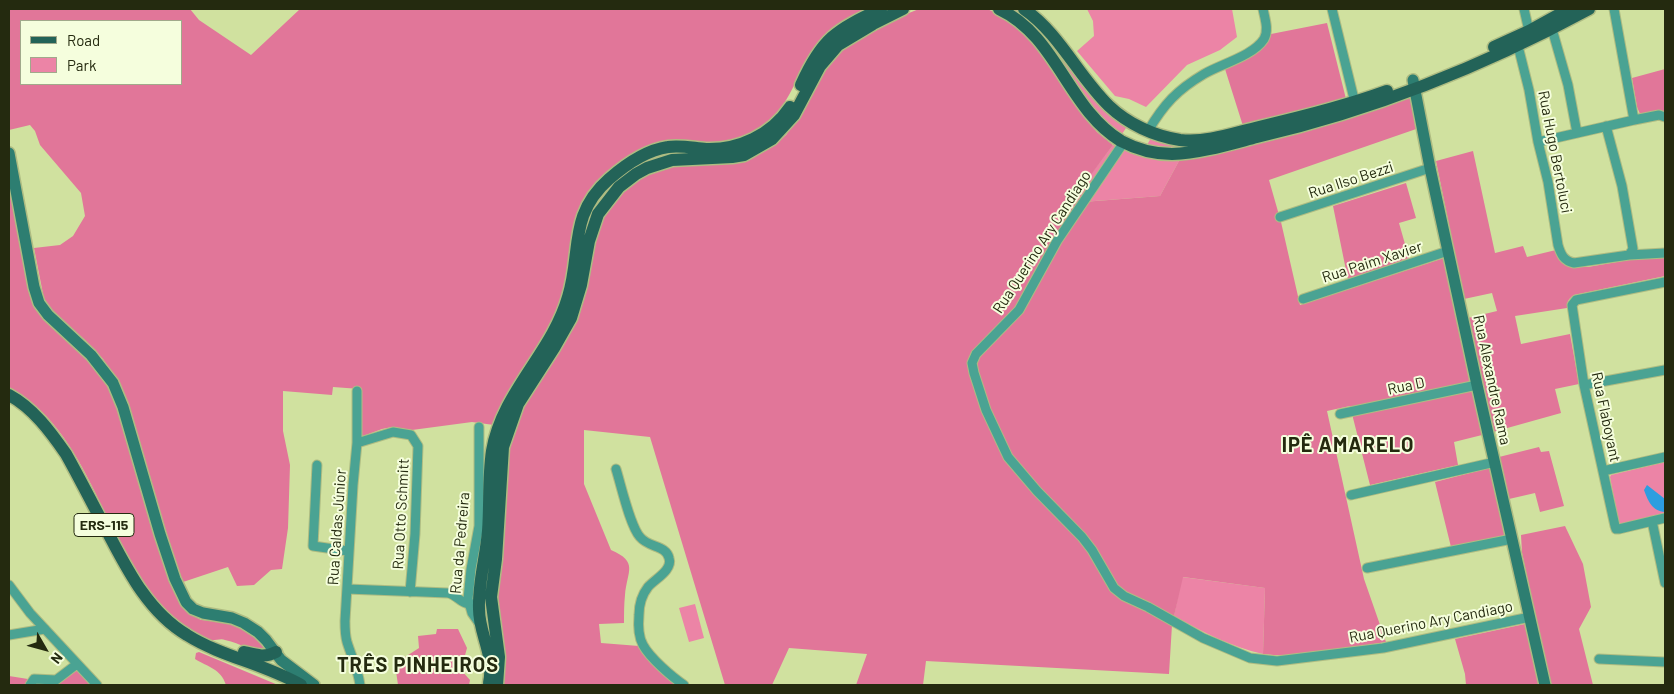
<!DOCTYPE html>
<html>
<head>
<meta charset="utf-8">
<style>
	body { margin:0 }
	#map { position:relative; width:1674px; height:694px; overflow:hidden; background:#d0e19f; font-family:Barlow,sans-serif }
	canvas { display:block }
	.frame { position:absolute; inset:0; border:10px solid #242a0f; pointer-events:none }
	.legend { position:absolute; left:20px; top:20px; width:162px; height:65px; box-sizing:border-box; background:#f5fedd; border:1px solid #a1a98b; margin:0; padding:6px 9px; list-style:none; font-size:15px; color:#242a0f }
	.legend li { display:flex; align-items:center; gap:10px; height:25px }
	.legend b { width:25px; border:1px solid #a1a98b }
	.north { position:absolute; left:20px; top:624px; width:50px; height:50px; -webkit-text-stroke:4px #f5fedd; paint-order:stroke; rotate:128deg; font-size:14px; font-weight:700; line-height:20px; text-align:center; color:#242a0f }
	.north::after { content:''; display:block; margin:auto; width:18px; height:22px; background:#242a0f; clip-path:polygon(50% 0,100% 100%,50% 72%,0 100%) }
</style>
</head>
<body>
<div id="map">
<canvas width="1674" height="694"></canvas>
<div class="frame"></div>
<ul class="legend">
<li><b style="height:6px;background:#236358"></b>Road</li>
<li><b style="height:14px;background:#ec84a6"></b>Park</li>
</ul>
<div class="north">N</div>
</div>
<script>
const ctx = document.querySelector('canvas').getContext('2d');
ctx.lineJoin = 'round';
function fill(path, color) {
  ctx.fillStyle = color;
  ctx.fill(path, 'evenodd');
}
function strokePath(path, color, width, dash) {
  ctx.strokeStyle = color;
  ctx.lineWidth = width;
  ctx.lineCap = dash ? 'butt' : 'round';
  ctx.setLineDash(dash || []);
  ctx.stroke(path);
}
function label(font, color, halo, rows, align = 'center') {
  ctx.font = font + ' Barlow,sans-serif';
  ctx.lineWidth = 4;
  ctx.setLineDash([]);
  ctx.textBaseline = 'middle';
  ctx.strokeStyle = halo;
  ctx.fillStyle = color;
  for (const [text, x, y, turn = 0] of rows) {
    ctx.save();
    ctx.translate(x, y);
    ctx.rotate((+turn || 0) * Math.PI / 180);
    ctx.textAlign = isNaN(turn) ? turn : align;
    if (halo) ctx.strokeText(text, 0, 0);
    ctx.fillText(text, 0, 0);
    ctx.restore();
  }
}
const green = new Path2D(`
	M1009,9H1016L1031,19L1113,117L1126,128L1122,134L1100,117Z
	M1087,9H1232L1237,37L1220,50L1187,65L1146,107L1129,99L1115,96L1077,51L1094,36L1093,21Z
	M1152,136L1194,146L1176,149L1147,145Z
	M1113,145L1142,155L1180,159L1160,196L1069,203Z
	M1665,462V515L1621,525L1619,524L1610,477L1611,475Z
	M1182,577L1265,588L1263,654C1231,647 1203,632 1174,616Z
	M695,604L704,638L689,642L679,608Z`);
const forest = new Path2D(`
	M9,9H190L199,20L251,55L300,9H870C854,16 837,23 824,36C796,65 796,103 760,128C740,142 719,144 695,143C688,143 678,141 672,143C663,147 655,153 646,158C629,169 611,179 593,189L564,299L548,330L504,400L494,425L472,422L412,430L392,427L382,429L363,436L361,435L360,389L333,387L332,395L283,391V431L290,465L288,528L282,569L271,570L254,585L237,586L228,567L180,583L118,384L103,359L85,340L55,315L44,299L34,248L60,245L73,236L85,216L81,193L40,145L35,131L30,125L9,130ZM21,21H181V84H21Z
	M919,9H987L999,14L1013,23L1041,50L1074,104L1097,132L1113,145L1070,203L1160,196L1180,159L1410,96L1413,98L1419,128L1269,180L1281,222L1300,305L1444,258L1447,260L1482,435L1454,442L1458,465L1370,485L1350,406L1327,411L1364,579L1386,642C1346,648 1303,659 1263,654L1265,588L1183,577L1172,625L1169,674L926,661L923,685H856L867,654L789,648L772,685H725L650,437L584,430V484L611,550C639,562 627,571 625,595C624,604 624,614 624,623L599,624L601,643L639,646L650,661L676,685H502L496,595L510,437L592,248L604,215L616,198L629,186L646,175L666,168L683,165L726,164L746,159L773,146L786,135L796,121L822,74L846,46L889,21Z
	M1327,23L1346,99L1243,126L1225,69L1262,48L1271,34Z
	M1665,69V111L1640,114L1637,107L1632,78Z
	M1473,151L1495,253L1523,246L1527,257L1556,250L1576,267H1588L1634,259L1665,256V276L1574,295C1568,299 1567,302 1567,308L1515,316L1521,344L1570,334L1579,384L1555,389L1561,413L1493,432L1468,318L1497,311L1492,293L1464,299L1436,161Z
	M9,181L32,300L46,321L84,354L109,385L192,615L201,620L230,622L257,634L269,651C250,652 243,644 225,640C221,638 215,641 210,640C202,638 188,628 181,623C102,561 99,437 9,387Z
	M1406,183L1416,218L1399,223L1409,258L1348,280L1333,206Z
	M1539,447L1541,452L1549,451L1564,506L1540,512L1535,493L1509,499L1499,457Z
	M1489,468L1491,470L1506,534L1505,536L1451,547L1435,482Z
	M1565,526L1583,564L1591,607L1579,629L1593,685H1550L1522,553L1521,535Z
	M1525,624L1527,625L1541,685H1466L1465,674L1455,639Z
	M437,629H458L467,648L461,670L470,680L469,685H398L394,657H398L402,659L419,648L418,636L436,634Z
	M199,652L278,685H226C221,669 208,667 195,659L196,653Z
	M76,668L92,685H33L41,680L51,683Z
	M9,676L28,679L26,685H9Z`);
const water = new Path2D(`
	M1647,485L1665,499V512C1652,511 1648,501 1644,490Z`);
const street = new Path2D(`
	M1332,9L1356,107
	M1524,9L1529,31
	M1614,9L1634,120
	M1552,29L1568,85L1577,133
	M1518,46L1529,90L1538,142L1548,182L1558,245C1561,255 1564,261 1574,263L1629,255L1633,249L1622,186L1606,126
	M1148,131C1164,104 1177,90 1204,74C1221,64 1253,56 1264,39C1269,30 1265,19 1263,9
	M1124,142L1057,241L1019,310L976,354L972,363L974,373L986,410L1008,457L1037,491L1082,537L1092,550L1114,588L1124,596L1148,607L1203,638L1250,658L1277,661L1383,648L1530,617
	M1538,142L1634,120L1659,115L1665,117
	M1280,217L1430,168
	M1629,255L1665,253
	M1665,282L1576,300L1572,305L1584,385L1615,526L1616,529H1619L1665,518
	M1303,299L1448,251
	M1584,385L1665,370
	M357,391V443L353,485L345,621C345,628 345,635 347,642C352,658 358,669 360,685
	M1340,414L1477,385
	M357,443L393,432L411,435L418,446L415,534L410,592
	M317,465L313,546L348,551
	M616,469C621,485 630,526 640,537C649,548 666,545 669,558C673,570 655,579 648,587C641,596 639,605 639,615C638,626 638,636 643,645C650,658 672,677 684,685
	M1603,471L1665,457
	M1351,495L1495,462
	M1652,521L1665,583
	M1367,568L1512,539
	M9,585L30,613L97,685
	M347,589L448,593C457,595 460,603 469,604
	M479,623L472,613L468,599L471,569L479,526V427
	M9,635L45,629
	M1599,659L1665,662
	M30,685L34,679L56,680L77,664`);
const secondary = new Path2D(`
	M1413,80L1430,168L1477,385L1545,685
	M9,153L34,287L39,303L48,315L91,355L113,383L123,407L160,534L175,579L186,602L193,609L203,613L232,618L244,623L258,632L266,640L281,660L314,685`);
const primary = new Path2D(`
	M999,9C1057,36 1068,109 1121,141C1136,149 1155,154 1172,154C1201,153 1230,144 1257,137C1373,110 1484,66 1589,9
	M1024,9C1060,34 1078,76 1109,106C1128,124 1154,136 1180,140C1207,143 1234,133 1259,127C1302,117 1346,106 1387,91
	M1494,47L1529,31L1569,9
	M801,85C822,38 836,30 881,9
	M9,395C33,408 50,431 66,454C80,479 93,505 107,531C127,569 148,612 187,635C222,657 265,664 301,685
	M244,652C256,655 265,658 276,652
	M489,683C495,654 479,635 479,609C478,582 486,557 488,531C490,504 488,478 492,451C502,392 552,353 568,297C582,252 568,215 609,179C625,165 647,150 668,147C680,145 693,148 706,149C739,150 771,135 790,107
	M497,685L499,657L491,597L496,559L503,447L518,404L554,348L571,318L581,285L589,241L598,214L619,187L636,174L647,168L672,160L732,157L744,155L772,139L794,115L820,66L838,45L873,24L903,9`);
const shields = [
	[104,525,60]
];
const shieldNames = [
	["ERS-115",104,525]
];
const streetNames = [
	["Rua Hugo Bertoluci",1555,152,79],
	["Rua Ilso Bezzi",1351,180,-18],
	["Rua Querino Ary Candiago",1042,242,-57],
	["Rua Paim Xavier",1372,262,-18],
	["Rua Alexandre Rama",1492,380,78],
	["Rua D",1406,386,-12],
	["Rua Flaboyant",1606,417,78],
	["Rua Otto Schmitt",401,514,-87],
	["Rua Caldas Júnior",337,527,-86],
	["Rua da Pedreira",460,543,-85],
	["Rua Querino Ary Candiago",1431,622,-11]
];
const districtNames = [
	["IPÊ AMARELO",1348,445],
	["TRÊS PINHEIROS",418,665]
];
fill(green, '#ec84a6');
fill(forest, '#e17699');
fill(water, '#2d9ee0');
strokePath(street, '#aebc82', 11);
strokePath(secondary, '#aebc82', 14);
strokePath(primary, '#aebc82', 15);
strokePath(street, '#4aa393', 9);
strokePath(secondary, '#2d7e71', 11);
strokePath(primary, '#236358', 12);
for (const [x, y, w] of shields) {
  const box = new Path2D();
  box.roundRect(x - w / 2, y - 11.5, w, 23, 4);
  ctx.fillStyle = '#f5fedd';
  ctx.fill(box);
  strokePath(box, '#242a0f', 1);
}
label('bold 14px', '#242a0f', null, shieldNames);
label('15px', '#242a0f', '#f5fedd', streetNames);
ctx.letterSpacing = '1px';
label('bold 20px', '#242a0f', '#f5fedd', districtNames);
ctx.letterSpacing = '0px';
</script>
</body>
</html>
